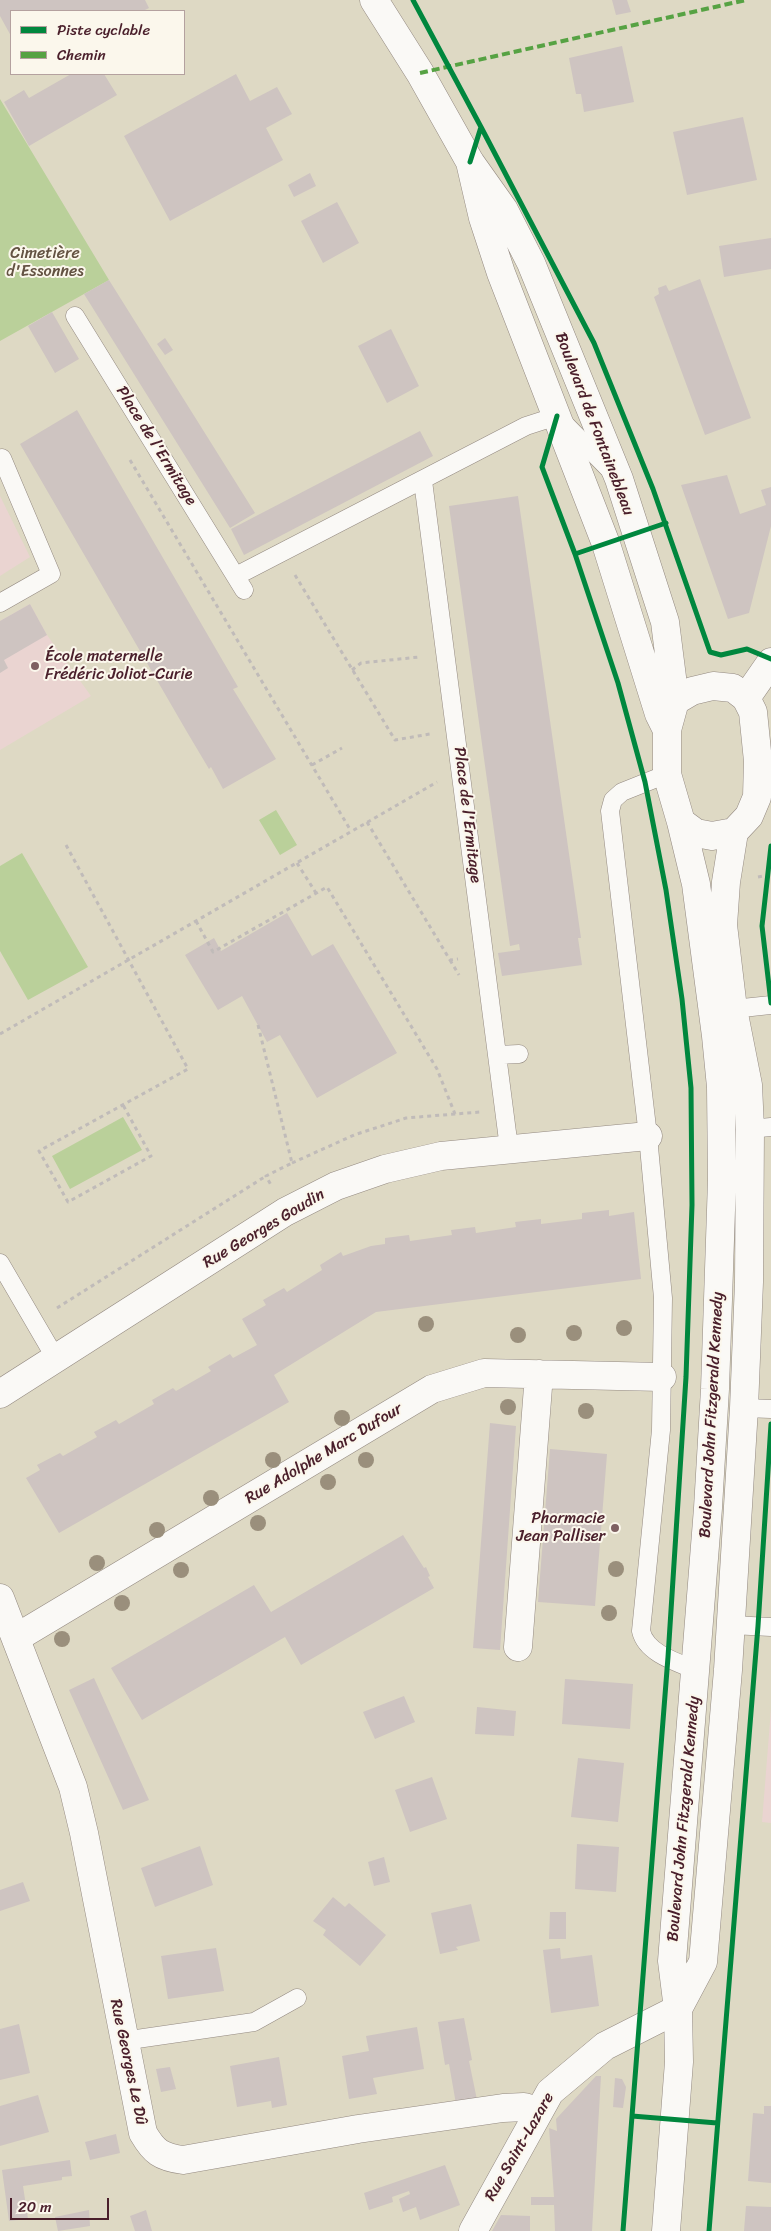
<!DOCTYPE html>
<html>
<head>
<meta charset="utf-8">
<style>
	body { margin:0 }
	#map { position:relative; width:771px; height:2231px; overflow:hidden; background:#ded9c4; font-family:Sriracha,sans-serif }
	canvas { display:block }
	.legend { position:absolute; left:10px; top:10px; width:175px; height:65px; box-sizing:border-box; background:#fbf7ec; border:1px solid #b4a19f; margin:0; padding:6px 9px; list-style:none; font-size:15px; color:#4a1f2b }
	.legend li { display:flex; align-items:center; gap:10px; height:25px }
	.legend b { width:25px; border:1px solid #b4a19f }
	.scale { position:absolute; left:10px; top:2198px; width:99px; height:22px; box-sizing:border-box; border:2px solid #4a1f2b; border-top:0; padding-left:6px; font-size:15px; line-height:18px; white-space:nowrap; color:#4a1f2b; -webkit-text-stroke:4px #fbf7ec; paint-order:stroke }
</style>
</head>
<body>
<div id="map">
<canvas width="771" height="2231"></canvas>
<ul class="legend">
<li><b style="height:6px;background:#00873e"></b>Piste cyclable</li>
<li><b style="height:6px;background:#56a243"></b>Chemin</li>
</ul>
<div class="scale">20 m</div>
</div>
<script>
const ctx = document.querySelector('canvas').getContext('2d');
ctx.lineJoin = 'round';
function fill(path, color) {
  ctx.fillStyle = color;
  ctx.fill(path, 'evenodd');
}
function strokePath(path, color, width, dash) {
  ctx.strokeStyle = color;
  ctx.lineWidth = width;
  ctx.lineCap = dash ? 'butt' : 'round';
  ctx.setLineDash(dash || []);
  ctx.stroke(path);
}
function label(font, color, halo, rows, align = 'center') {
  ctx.font = font + ' Sriracha,sans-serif';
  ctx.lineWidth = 4;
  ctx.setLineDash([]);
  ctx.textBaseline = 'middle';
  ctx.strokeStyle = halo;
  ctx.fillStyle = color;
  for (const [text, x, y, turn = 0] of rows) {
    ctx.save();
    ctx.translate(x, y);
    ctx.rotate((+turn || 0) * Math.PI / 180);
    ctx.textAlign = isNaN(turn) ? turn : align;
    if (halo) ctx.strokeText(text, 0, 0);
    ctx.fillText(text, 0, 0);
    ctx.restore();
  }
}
const built = new Path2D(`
	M0,496L30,557L0,576Z
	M30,604L47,635L91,696L0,750V621Z
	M771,1709V1823L762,1822Z`);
const green = new Path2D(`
	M0,99L109,280L0,341Z
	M276,810L297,845L280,855L259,820Z
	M22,853L88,967L28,1000L0,951V866Z
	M123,1117L142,1150L70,1189L52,1156Z`);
const building = new Path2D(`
	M0,0H145L149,8L143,11H11V36L0,16Z
	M612,0H627L631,12L616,15Z
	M622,46L634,102L584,112L581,94H576L569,58Z
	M71,74H104L117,95L29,146L4,102L24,90L29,98Z
	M236,74L250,101L277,87L292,114L266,128L283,160L170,221L124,136Z
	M743,117L757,180L687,195L673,132Z
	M310,173L316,186L294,197L288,185Z
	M337,202L359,243L323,263L301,221Z
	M771,238V269L724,277L719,246Z
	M700,279L751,418L705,435L654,297L659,294L658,288L666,285L669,291Z
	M109,280L255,513L230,528L84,294Z
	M52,312L79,359L55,373L28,326Z
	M391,329L419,386L387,403L358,346Z
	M165,338L173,350L165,355L157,344Z
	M77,410L238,687L233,689L276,759L223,789L211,767L209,769L187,732L20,444Z
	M420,431L433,456L244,555L231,529Z
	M727,475L740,514L766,505L761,490L771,487V526L749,613L728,619L681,485Z
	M518,496L581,938H578L582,965L502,976L498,953L520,950L519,944L510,946L449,506Z
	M30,604L47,635L4,660L8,668L0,673V621Z
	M287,913L312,956L333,944L397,1053L317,1098L280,1035L267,1042L242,996L218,1010L185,955L214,938L221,951Z
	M609,1210V1216L634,1212L641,1279L376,1312L274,1375L289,1402L59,1533L26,1478L40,1470L37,1465L60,1453L63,1456L97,1437L94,1432L116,1420L119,1424L154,1404L152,1400L173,1388L176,1391L211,1371L208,1367L230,1354L233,1358L257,1345L242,1319L266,1305L263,1300L284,1288L287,1292L322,1270L320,1265L341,1252L343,1256L371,1246L385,1244V1238L409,1235L410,1241L452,1235L451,1230L475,1227L476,1233L516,1227L515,1222L541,1219V1224L582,1219V1213Z
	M490,1423L516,1426L500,1650L473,1648Z
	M550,1449L607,1454L595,1606L538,1602Z
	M403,1535L424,1568L426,1567L430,1576L428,1577L434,1588L301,1665L285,1637L142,1720L111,1668L254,1585L271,1612Z
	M94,1678L149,1800L123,1810L69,1690Z
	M565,1679L633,1684L630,1729L562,1724Z
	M404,1696L415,1722L375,1739L363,1712Z
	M477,1707L516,1711L514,1736L475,1734Z
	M578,1758L624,1763L618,1822L571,1817Z
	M432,1777L447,1819L410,1832L395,1790Z
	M577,1844L619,1847L616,1892L575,1889Z
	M200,1846L213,1885L155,1907L141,1868Z
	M384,1857L390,1882L374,1886L368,1862Z
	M23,1882L30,1901L0,1911V1890Z
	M333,1897L345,1907L349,1903L386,1935L360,1966L323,1935L326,1930L313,1921Z
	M471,1904L480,1941L456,1947L458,1950L440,1954L431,1913Z
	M550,1912H566V1939H549Z
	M216,1948L224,1991L168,1999L161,1956Z
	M560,1948L561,1959L592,1955L599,2006L551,2013L543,1950Z
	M464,2018L472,2060L469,2061L477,2100L456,2104L449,2064L445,2065L438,2022Z
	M19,2024L30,2073L0,2080V2029Z
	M417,2027L424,2069L373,2078L377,2094L349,2099L342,2056L369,2051L366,2036Z
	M279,2057L287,2105L272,2108L271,2101L237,2107L230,2066Z
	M170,2067L176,2089L161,2092L156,2069Z
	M596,2076H601L592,2231H555L554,2205H531V2197H554L549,2128L557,2131L556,2119Z
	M615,2078L622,2079L626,2087L623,2108L613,2107Z
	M38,2095L49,2132L0,2146V2106Z
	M764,2106H771V2183L748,2181L753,2113L764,2114Z
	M116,2134L120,2153L90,2160L85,2142Z
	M70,2160L72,2176L62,2177V2180L23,2186L28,2219L9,2221L2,2170Z
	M445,2165L460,2205L420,2220L416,2207L403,2212L399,2199L410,2194L409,2191L392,2197L393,2202L369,2210L364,2193Z
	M746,2206L771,2207V2231H744Z
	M89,2210L90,2226L58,2231L55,2217Z
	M146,2210L152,2231H135L130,2216Z
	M501,2215L530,2216V2231H492Z`);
const path = new Path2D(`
	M130,460L351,831
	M295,575L395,740L430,734
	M352,670L361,663L419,657
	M312,765L342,748
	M367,822L450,960L458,959
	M66,845L188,1069L39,1151L68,1202L151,1156L123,1105
	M297,863L316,893
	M758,877L769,875
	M196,921L213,952L327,887L437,1069L455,1114L480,1112
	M450,960L459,975
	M258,1025L292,1163L266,1176L271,1185
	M0,1034L437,782
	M292,1163L354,1135L406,1118L455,1114
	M57,1308L266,1176`);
const lane = new Path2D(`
	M75,316L244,590
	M423,481L509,1148
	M236,576L526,426L557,416L610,470
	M0,603L51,574L2,458
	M667,774L622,792L613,800L610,811L648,1136L663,1298L661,1430L641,1631C646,1653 676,1662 696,1670
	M733,1009L771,1005
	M498,1055L519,1054
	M750,1129L771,1127
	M0,1263L56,1359
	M744,1408L771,1409
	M731,1625L771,1627
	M123,2041L254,2022L297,1998`);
const street = new Path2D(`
	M0,1394L285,1212L336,1186L385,1169L441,1156L648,1136
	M0,1598L73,1787L84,1833L143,2133C154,2152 161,2157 183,2160L358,2129L503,2108L524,2107L538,2111
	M16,1638L432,1389L484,1373L662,1377
	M518,1647L539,1374`);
const secondary = new Path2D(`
	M746,698L771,662
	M473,2231L550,2092L605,2046L678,2009`);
const primary = new Path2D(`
	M374,0L420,73L470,162L504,210L531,263L619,479L665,622L675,701
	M470,162L483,218L501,273L606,544L659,714L667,730V774L681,822L696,833L712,836L734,832L749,816L757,797L758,761L753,712L746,698L733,688L713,686L692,691L675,701L667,730
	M678,2009L703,1962L728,1670L744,1408L749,1282L750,1129L748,1085L733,1009L723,925L726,882L734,832
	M666,2231L679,2062L678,2009L672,1961L708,1508L715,1389L722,1180L721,1087L716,1036L696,884L681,822`);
const quiet = new Path2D(`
	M420,73L746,0`);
const cycleway = new Path2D(`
	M413,0L481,127L470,162
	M481,127L594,343L653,489L710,652L721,655L747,649L771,659
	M557,416L542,467L575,554L618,683L645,782L666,890L682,999L691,1088L692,1205L686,1377L668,1657L623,2231
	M575,554L666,523
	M771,846L762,926L771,1003
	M632,2116L717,2123
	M709,2231L758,1626L771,1424`);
const trees = [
	[426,1324],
	[624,1328],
	[574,1333],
	[518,1335],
	[508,1407],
	[586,1411],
	[342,1418],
	[273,1460],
	[366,1460],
	[328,1482],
	[211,1498],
	[258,1523],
	[157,1530],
	[97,1563],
	[616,1569],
	[181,1570],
	[122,1603],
	[609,1613],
	[62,1639]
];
const markers = [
	[35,666,5,"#7e6061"],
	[615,1528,5,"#7e6061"]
];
const parkNames = [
	["Cimetière",45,254],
	["d'Essonnes",45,272]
];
const streetNames = [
	["Boulevard de Fontainebleau",594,424,69],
	["Place de l'Ermitage",156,446,58],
	["Place de l'Ermitage",467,815,83],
	["Rue Georges Goudin",264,1229,-31],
	["Boulevard John Fitzgerald Kennedy",712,1415,-87],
	["Rue Adolphe Marc Dufour",324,1454,-31],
	["Boulevard John Fitzgerald Kennedy",684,1819,-85],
	["Rue Georges Le Dû",128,2062,78],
	["Rue Saint-Lazare",520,2147,-60]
];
const poiNames = [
	["École maternelle",45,657],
	["Frédéric Joliot-Curie",45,675],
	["Pharmacie",605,1519,"right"],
	["Jean Palliser",605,1537,"right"]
];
fill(built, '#ead4d1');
fill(green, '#bad09a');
fill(building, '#cec4c1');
strokePath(lane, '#938981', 19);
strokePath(street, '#938981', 29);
strokePath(secondary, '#938981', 29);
strokePath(primary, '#938981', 29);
strokePath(path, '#c0bbb9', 3, [4, 4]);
strokePath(lane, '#faf9f6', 18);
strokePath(street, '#faf9f6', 28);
strokePath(secondary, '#faf9f6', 28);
strokePath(primary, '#faf9f6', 28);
strokePath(quiet, '#56a243', 4, [8, 4]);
strokePath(cycleway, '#00873e', 5);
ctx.fillStyle = '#9a8f7c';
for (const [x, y] of trees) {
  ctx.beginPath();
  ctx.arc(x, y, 8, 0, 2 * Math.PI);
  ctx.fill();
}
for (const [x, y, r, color] of markers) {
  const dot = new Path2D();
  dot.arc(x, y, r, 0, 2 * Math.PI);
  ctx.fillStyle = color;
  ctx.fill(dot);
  strokePath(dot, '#fbf7ec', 2);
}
label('16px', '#635242', '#fbf7ec', parkNames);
label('16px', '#4a1f2b', '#fbf7ec', streetNames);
label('16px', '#4a1f2b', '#fbf7ec', poiNames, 'left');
</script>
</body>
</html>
